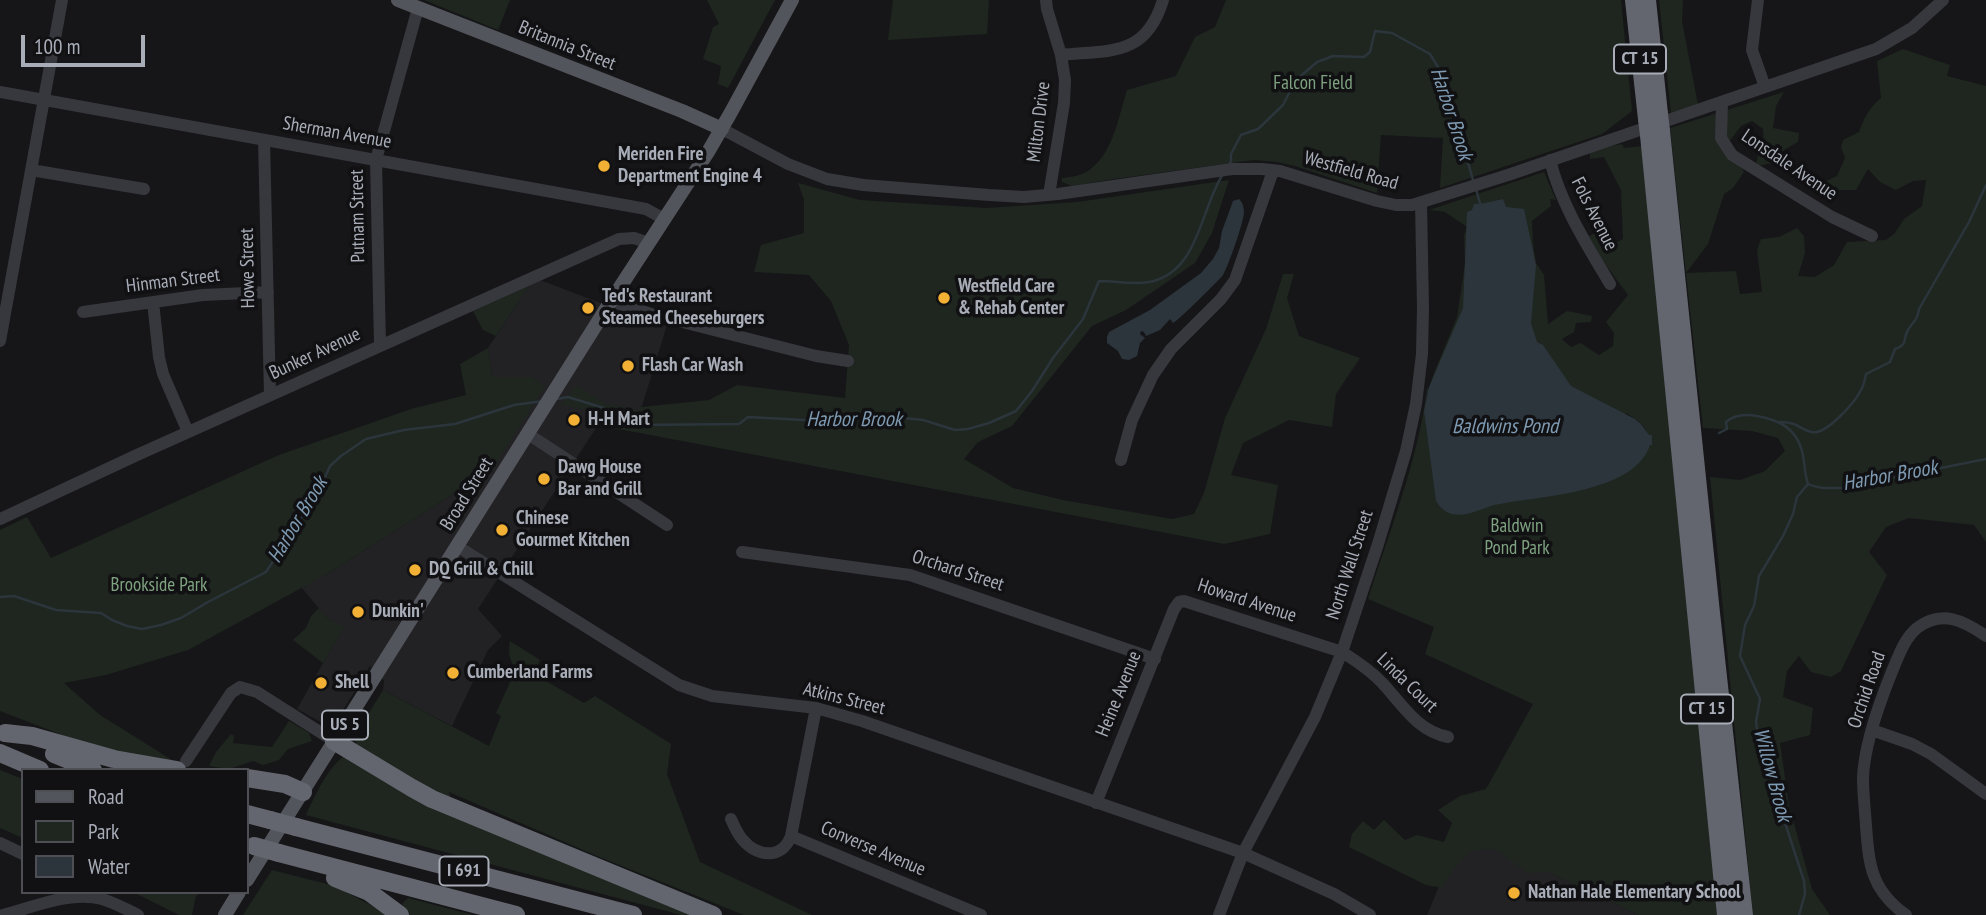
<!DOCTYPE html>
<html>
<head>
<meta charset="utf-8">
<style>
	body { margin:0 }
	#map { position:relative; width:1986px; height:915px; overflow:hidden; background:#161618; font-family:"PT Sans Narrow",sans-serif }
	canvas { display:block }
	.legend { position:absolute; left:21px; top:768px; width:228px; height:126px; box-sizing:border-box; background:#111113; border:2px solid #4d4f55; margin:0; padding:9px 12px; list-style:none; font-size:21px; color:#a8adb8 }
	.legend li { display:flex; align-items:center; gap:14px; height:35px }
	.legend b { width:35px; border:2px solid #4d4f55 }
	.scale { position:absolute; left:21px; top:35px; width:124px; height:32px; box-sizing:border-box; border:4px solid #a8adb8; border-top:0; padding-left:9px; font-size:21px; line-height:24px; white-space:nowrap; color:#a8adb8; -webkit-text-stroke:5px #111113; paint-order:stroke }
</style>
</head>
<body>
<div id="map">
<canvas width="1986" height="915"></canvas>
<ul class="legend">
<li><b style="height:9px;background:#53555c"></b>Road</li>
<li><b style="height:19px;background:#1e261f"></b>Park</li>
<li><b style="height:19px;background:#2c353c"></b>Water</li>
</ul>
<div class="scale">100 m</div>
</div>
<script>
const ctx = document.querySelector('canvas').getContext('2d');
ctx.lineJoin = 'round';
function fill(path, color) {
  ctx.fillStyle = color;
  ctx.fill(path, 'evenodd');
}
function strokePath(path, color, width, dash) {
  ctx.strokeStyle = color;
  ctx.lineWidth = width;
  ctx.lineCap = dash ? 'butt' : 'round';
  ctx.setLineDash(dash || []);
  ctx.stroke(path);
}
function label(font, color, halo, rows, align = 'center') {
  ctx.font = font + ' "PT Sans Narrow",sans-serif';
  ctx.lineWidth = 7;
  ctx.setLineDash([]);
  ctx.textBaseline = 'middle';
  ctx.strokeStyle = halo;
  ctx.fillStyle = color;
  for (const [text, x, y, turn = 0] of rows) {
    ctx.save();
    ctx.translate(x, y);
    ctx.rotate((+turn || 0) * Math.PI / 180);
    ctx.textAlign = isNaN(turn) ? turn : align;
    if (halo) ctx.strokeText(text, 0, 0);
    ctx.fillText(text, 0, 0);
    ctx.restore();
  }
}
const built = new Path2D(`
	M540,280L619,310L667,325L634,432L598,425L478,609L502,636L488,650L452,726L383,690L384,681L370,666L332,728L297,709L343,628L327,618L301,587L327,574L455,493L478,492L531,377H492L488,348L529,286Z
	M1462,831L1639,915H1427Z`);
const green = new Path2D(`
	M424,0H510L498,30Z
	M707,0H775L728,88L718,84L721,66L703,59L713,27L719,24Z
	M893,0H989L987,34L888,40Z
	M1226,0H1621L1632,111L1602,134L1440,188L1443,138L1381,135L1377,193L1295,166L1277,162L1254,160L1114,179L1072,186L1062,182V178C1072,177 1085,175 1093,167C1114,149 1119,115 1127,90L1176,76L1195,37L1215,27Z
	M1659,0H1683L1682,21L1698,105L1671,113Z
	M1903,49L1950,65L1947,76L1986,86V542L1974,525L1909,518L1886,527L1869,552L1887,575L1841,671L1831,677L1811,672L1799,656L1787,671L1783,697L1813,708L1810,735L1780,743L1789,805L1812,889L1830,915H1753L1710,477L1740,480L1765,471L1785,451L1778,438L1752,431L1703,428L1670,128L1784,92L1776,106L1773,128L1799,133L1798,142L1784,150L1773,163L1756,166C1757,152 1765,143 1763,129L1752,121L1741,126L1728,143L1744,172L1733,188L1724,194L1708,244L1686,273L1736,271L1740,294L1762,292L1757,250L1761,239L1779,237L1797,228L1804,236L1805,253L1798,276L1815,277L1834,265L1847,242L1886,240L1895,233L1904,219L1922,206L1926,180L1913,181L1896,190L1880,182L1868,169L1856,190H1828L1824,182L1837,176L1845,158L1841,147L1843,140L1859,132C1864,118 1869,108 1881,98L1877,61Z
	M1622,144L1624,148L1643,146L1719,915H1639L1546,871L1529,873L1494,849L1470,851L1450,873L1442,888L1426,885L1349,847L1352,834L1363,821L1374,830L1384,820L1405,840L1417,835L1444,842L1452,823L1438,810L1460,796L1486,789L1533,704L1425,654L1434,627L1368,599C1390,530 1418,460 1427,389L1429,388L1434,373L1457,317L1465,264L1464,235L1467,227L1445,212L1429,210L1544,172L1556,200L1550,199L1551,206L1532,221L1533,244L1536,263L1544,275L1548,324L1567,311L1592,316L1591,322L1576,323L1574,332L1562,339L1571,347L1581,343L1599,355L1613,346L1614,333L1606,322L1628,295L1600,257L1589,236L1601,230L1608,246L1623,239L1621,190L1604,157L1590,159V150ZM1626,413C1641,422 1648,427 1650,445L1632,467Z
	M1229,180L1212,233L1195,263L1126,310L1092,326L1012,426L978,442L964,459L1013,488L1063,500L1172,519L1194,514L1204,493L1225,418L1266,329L1283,274H1294L1287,298L1299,336L1360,358L1336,394L1332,427L1289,420L1243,443L1231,475L1278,485L1270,534L1224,544L598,425L601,417L582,409L561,405L576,385L606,404L640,411L641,407L709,400L737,385L845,398L849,345L831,301L809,275L754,272L761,245L804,233V200L798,183L860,200L986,208L1077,202Z
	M529,286L496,336L483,330L473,311Z
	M488,348L492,377H531L545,386L478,492L455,493L327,574L188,650L106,675L64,683L100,715L172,760L157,761L83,743L0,711V530L27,517L51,558L279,455L411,409L466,395L460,364Z
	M319,608L327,618L344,627L323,663L293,640L306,628L311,616Z
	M510,641L540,660L534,674L584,703L595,696L671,744L667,774L700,862L812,915H744L597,856L449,792L452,803L356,746C357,733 353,733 362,721H364L383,690L489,746L501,716L496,713L516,669C509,660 508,653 510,641Z
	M289,721L309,733L312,741L288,749L279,760L263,765L253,761L229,769L209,766L216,752L231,734L234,736L233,743L272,747Z
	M345,756L701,915H681L306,815C313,800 329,764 345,756Z
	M0,770L23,779V838L0,828Z
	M272,870L335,886L389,915H243Z
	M133,892H202L196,896L192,915H179Z
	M408,898L473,915H410L402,904Z`);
const water = new Path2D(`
	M1239,199C1243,203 1244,207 1244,213C1243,224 1229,264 1223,275C1220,279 1178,321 1173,323L1170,319L1160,330L1146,336L1144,332L1141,331L1140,334L1145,338L1140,343L1137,356L1129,360L1122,359L1118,351L1107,343V337L1109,332L1150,310L1201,273L1213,259L1219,248L1222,231L1233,201Z
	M1503,199L1506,207L1524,209L1536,265L1531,323L1537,342L1543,345L1571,386L1635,419L1641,424L1649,435H1652V445H1650C1634,494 1537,496 1494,505C1481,509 1467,517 1452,514C1444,512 1440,507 1436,501L1424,411L1429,387L1463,308L1467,212L1472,210L1474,204H1480Z`);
const stream = new Path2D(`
	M1229,165L1231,161V154L1241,135L1258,129L1283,105L1295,81L1317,62L1333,56L1364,57L1370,52L1375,31L1392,33L1430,54L1438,67L1450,100L1473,180
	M1476,189L1481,207
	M557,399L568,397L607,409L634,425L739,424L748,417L823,421L904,418L923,420L955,430L968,429L989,423L1016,411L1032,391L1053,358L1083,319L1099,281C1116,281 1132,285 1149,282C1199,273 1200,209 1223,174
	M1780,422C1798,422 1797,428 1811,432C1826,436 1855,402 1861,390C1864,385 1865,379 1866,374L1890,362L1895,349C1909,344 1902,340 1908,330C1913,321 1917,322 1919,309L1969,222L1986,185
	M1719,433L1727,429L1726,422C1735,414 1746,414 1757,416C1779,420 1796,428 1802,451C1805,462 1804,473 1808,484C1818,489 1829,488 1841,488L1986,459
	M0,597L14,596L56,610L101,613L112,620L127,626L142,629L161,625L181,618L208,602L266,572L319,491L330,466L341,456L366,439L404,430L455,424L514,405L543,401
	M1799,915L1805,894L1804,881L1759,743L1756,722L1760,699L1740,656L1745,625L1754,606L1759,576L1783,536L1793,514L1797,497L1808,484`);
const minor = new Path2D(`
	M1046,0L1047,9L1061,55C1110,50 1146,57 1163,0
	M1758,0L1752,50L1765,87
	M0,92L646,209L664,219
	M1722,102L1721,138L1732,155L1832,217L1872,236
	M722,129L788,164L827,179L863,185L989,195L1024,197L1058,194L1232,169H1262L1280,171L1377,201L1396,205H1412L1508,175L1876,49L1912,28L1943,0
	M264,140L270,395
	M1550,160C1561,205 1587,245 1610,284
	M31,170L144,189
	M1049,195L1064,103L1065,80L1061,55
	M611,301L651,314L816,356L848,361
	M153,302L159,357L163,374L188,432
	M83,312L203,295L268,292
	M0,341L62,0
	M380,345L376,160L418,8
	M528,434L667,525
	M1121,460L1132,420L1153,375L1171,349L1221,299L1235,280L1273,171
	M0,519L137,455L619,239L634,238L649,243
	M457,546L679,685L712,696L816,708L862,721L1243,853L1334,894L1370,915
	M742,552L910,575L1155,659
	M1872,730L1912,744L1931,754L1986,794
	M186,761L231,693L240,687L257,692L334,741
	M1096,803L1174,609L1179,602L1184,601L1342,652C1358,662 1373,672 1385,686C1404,707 1418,731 1448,737
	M731,819C734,826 737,833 742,839C757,857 782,860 791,836L816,708
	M791,836L981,915
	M0,843L23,854
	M3,915C34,907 69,891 102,899C115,903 126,909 138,915
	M1219,915L1243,853L1315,717L1342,652L1378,544L1406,451L1416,404L1422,354L1423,308L1421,202
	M1906,915C1871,890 1869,865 1866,826C1865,810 1863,794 1863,778C1864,746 1879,704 1891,674C1898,658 1903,640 1917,628C1942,609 1964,621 1986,636`);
const major = new Path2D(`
	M398,0L682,111L722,129
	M247,880L611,301L708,152L730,114L792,0
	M225,915L239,892`);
const highway = new Path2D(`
	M1634,0L1647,119
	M1647,0L1659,114
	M1661,131L1711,613L1744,915
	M1649,135L1726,915
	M5,733L32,736L114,759L177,770
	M334,741L412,788L432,799L713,915
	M0,753L40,770
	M54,754L93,770
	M247,778L285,784L303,792
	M247,814L270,820
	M296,827L633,915
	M279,853L516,915
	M335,878L369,892L400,915`);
const highwayBridge = new Path2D(`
	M1659,114L1661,131
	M1647,119L1649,135
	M270,820L296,827
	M254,846L279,853`);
const markers = [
	[604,166,7,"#f2b134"],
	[944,298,7,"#f2b134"],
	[588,308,7,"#f2b134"],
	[628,366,7,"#f2b134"],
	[574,420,7,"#f2b134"],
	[544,479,7,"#f2b134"],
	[502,530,7,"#f2b134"],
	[415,570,7,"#f2b134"],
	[358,612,7,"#f2b134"],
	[453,673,7,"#f2b134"],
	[321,683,7,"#f2b134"],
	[1514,893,7,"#f2b134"]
];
const shields = [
	[1640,59,52],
	[1707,709,52],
	[345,725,46],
	[464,871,49]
];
const shieldNames = [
	["CT 15",1640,59],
	["CT 15",1707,709],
	["US 5",345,725],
	["I 691",464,871]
];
const streetNames = [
	["Britannia Street",567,46,22],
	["Milton Drive",1039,122,-83],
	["Sherman Avenue",337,133,10],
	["Lonsdale Avenue",1789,165,34],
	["Westfield Road",1351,171,16],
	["Fols Avenue",1594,214,63],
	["Putnam Street",358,216,-91],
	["Howe Street",248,268,-91],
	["Hinman Street",173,281,-7],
	["Bunker Avenue",315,354,-25],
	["Broad Street",467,494,-58],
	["North Wall Street",1350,565,-72],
	["Orchard Street",958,571,18],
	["Howard Avenue",1247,601,18],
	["Linda Court",1407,683,44],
	["Orchid Road",1867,690,-71],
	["Heine Avenue",1119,694,-68],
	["Atkins Street",844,699,14],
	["Converse Avenue",873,849,23]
];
const parkNames = [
	["Falcon Field",1313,84],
	["Baldwin",1517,527],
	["Pond Park",1517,549],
	["Brookside Park",159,586]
];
const poiNames = [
	["Meriden Fire",618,155],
	["Department Engine 4",618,177],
	["Westfield Care",958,287],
	["& Rehab Center",958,309],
	["Ted's Restaurant",602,297],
	["Steamed Cheeseburgers",602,319],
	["Flash Car Wash",642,366],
	["H-H Mart",588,420],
	["Dawg House",558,468],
	["Bar and Grill",558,490],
	["Chinese",516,519],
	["Gourmet Kitchen",516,541],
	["DQ Grill & Chill",429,570],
	["Dunkin'",372,612],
	["Cumberland Farms",467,673],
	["Shell",335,683],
	["Nathan Hale Elementary School",1528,893]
];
const waterNames = [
	["Harbor Brook",1451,114,72],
	["Harbor Brook",854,420],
	["Baldwins Pond",1505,427],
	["Harbor Brook",1890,476,-10],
	["Harbor Brook",298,520,-59],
	["Willow Brook",1772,775,75]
];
fill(built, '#222225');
fill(green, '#1e261f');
fill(water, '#2c353c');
strokePath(stream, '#2c353c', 2.5);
strokePath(minor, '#37383d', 12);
strokePath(major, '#53555c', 14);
strokePath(highway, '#63666e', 18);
strokePath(highwayBridge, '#63666e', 18);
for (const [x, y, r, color] of markers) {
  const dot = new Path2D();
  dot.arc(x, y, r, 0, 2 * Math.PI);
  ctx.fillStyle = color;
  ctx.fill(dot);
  strokePath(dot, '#111113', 2.5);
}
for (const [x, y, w] of shields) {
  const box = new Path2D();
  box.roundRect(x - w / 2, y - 14.5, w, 29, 5);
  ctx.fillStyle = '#111113';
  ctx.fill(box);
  strokePath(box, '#a8adb8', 2);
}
label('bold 18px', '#a8adb8', null, shieldNames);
label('19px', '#a8adb8', '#111113', streetNames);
label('19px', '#7fa381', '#111113', parkNames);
label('bold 19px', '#a8adb8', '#111113', poiNames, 'left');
label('italic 21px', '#7f9bb3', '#111113', waterNames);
</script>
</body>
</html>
